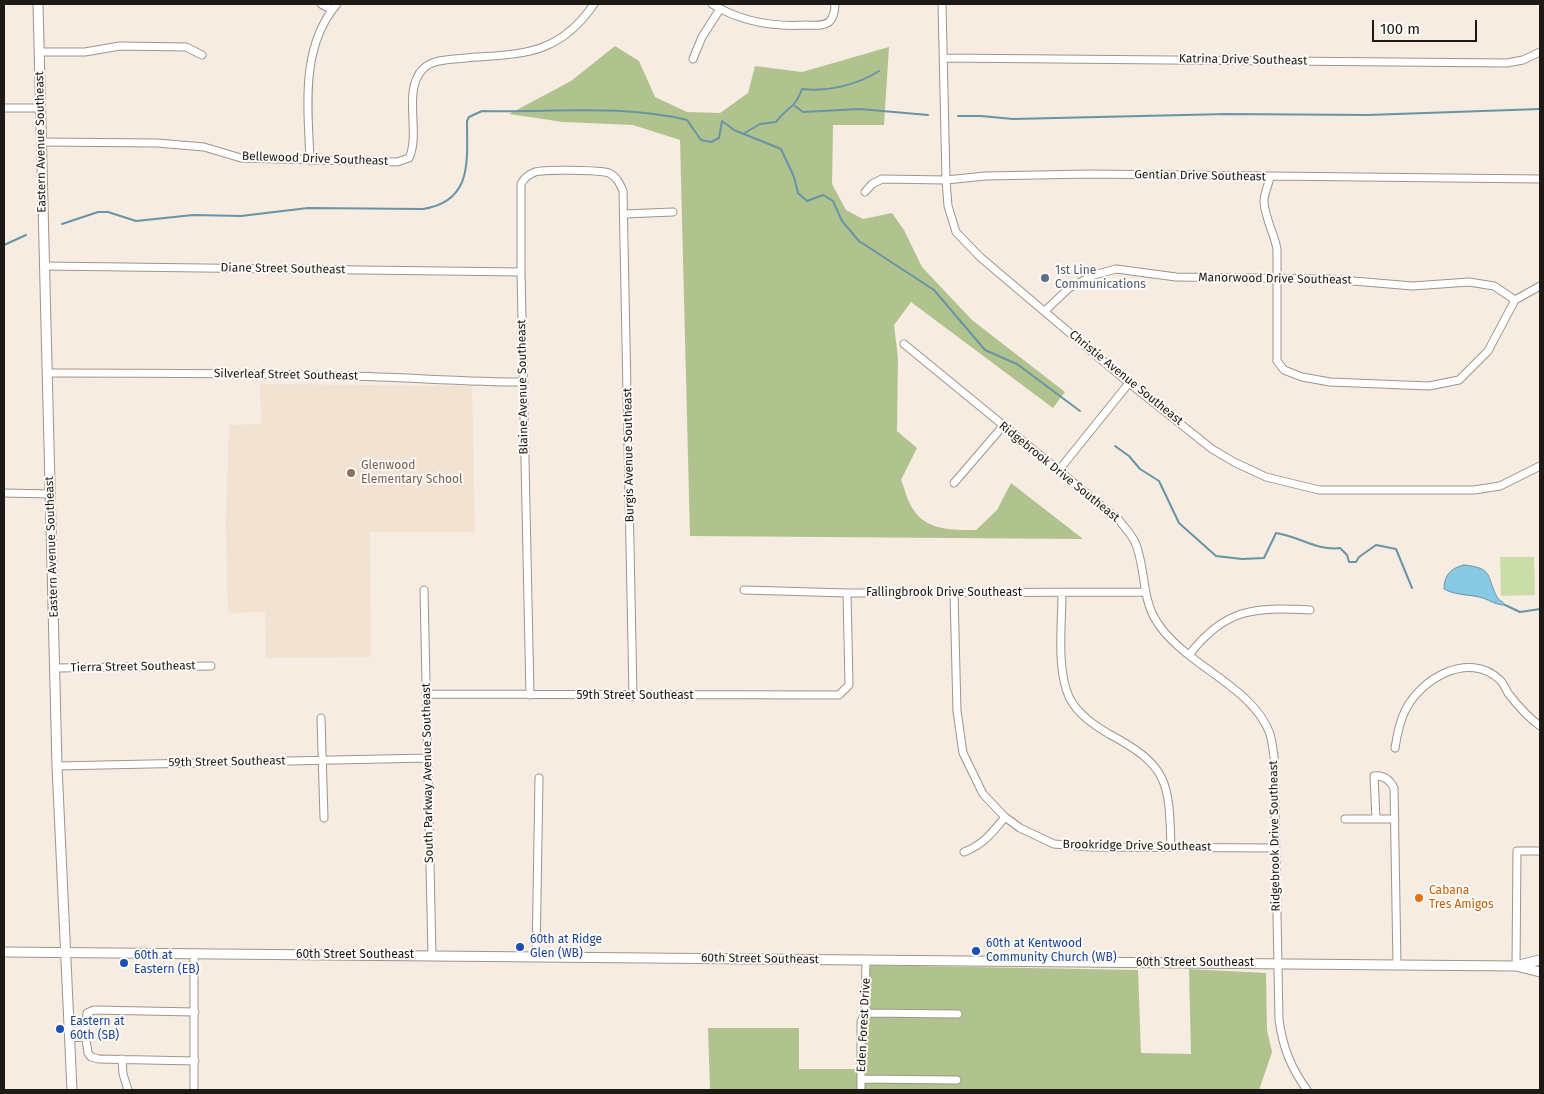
<!DOCTYPE html>
<html>
<head>
<meta charset="utf-8">
<style>
	body { margin:0 }
	#map { position:relative; width:1544px; height:1094px; overflow:hidden; background:#f6ece1; font-family:"Fira Sans",sans-serif }
	canvas { display:block }
	.frame { position:absolute; inset:0; border:5px solid #1d1915; pointer-events:none }
	.scale { position:absolute; left:1372px; top:20px; width:105px; height:22px; box-sizing:border-box; border:2px solid #1d1915; border-top:0; padding-left:6px; font-size:15px; line-height:18px; white-space:nowrap; color:#1d1915; -webkit-text-stroke:4px #fefaf6; paint-order:stroke }
</style>
</head>
<body>
<div id="map">
<canvas width="1544" height="1094"></canvas>
<div class="frame"></div>
<div class="scale">100 m</div>
</div>
<script>
const ctx = document.querySelector('canvas').getContext('2d');
ctx.lineJoin = 'round';
function fill(path, color) {
  ctx.fillStyle = color;
  ctx.fill(path, 'evenodd');
}
function strokePath(path, color, width, dash) {
  ctx.strokeStyle = color;
  ctx.lineWidth = width;
  ctx.lineCap = dash ? 'butt' : 'round';
  ctx.setLineDash(dash || []);
  ctx.stroke(path);
}
function label(font, color, halo, rows, align = 'center') {
  ctx.font = font + ' "Fira Sans",sans-serif';
  ctx.lineWidth = 4;
  ctx.setLineDash([]);
  ctx.textBaseline = 'middle';
  ctx.strokeStyle = halo;
  ctx.fillStyle = color;
  for (const [text, x, y, turn = 0] of rows) {
    ctx.save();
    ctx.translate(x, y);
    ctx.rotate((+turn || 0) * Math.PI / 180);
    ctx.textAlign = isNaN(turn) ? turn : align;
    if (halo) ctx.strokeText(text, 0, 0);
    ctx.fillText(text, 0, 0);
    ctx.restore();
  }
}
const built = new Path2D(`
	M260,384L472,386L475,532H370L371,657L266,658L265,612L228,613L226,522L229,425L261,424Z`);
const green = new Path2D(`
	M1500,557H1534L1535,595L1501,596Z`);
const forest = new Path2D(`
	M615,46L639,61L655,97L687,112L720,113L748,93L755,66L802,72L889,47L884,125H833L832,184L846,210L863,219L892,213L904,230L922,267L972,320L1065,392L1053,408L911,302L894,325L898,358L897,431L917,448L901,480C905,489 907,501 913,509C926,531 954,530 976,530L997,510L1011,483L1083,539L690,536L680,140L633,125L563,122L509,114L571,81Z
	M863,965L1138,970L1141,1053L1191,1054L1189,969L1266,973L1267,1030L1272,1052L1259,1090H710L708,1028H799V1069H864Z`);
const water = new Path2D(`
	M1464,565C1494,568 1486,576 1497,597C1498,600 1503,601 1505,605C1496,605 1491,601 1483,598C1470,594 1456,596 1444,589C1444,575 1451,568 1464,565Z`);
const stream = new Path2D(`
	M795,106L803,112L860,109L928,115
	M958,116H981L1013,119L1227,114L1368,115L1540,109
	M743,134L760,124L776,122C787,106 794,111 802,89C828,92 857,85 879,71
	M62,224L98,212H108L136,221L193,215L241,216L308,208L423,209C473,201 467,161 467,121L469,117L482,111C551,113 619,104 687,120L701,140L711,142L719,138L722,121L734,130L781,149L794,177L798,193L807,201L823,195L833,201L842,221L859,241L934,290L985,350L1017,364L1080,411
	M4,245L26,235
	M1115,446L1129,456L1140,469L1159,481L1179,523L1216,556L1242,559L1264,558L1276,533C1298,536 1317,551 1340,548L1347,555L1349,562H1356L1359,557L1376,545L1396,549L1412,588
	M1505,605L1520,612L1540,609`);
const street = new Path2D(`
	M321,4L332,10
	M712,4C741,22 772,27 806,25C814,25 822,27 829,22C834,17 835,10 835,4
	M942,4L946,180L948,206L956,232L980,257L1129,383L1212,449L1234,462L1266,477L1319,490H1474L1500,486L1540,466
	M39,52H85L120,46L186,47L202,55
	M944,58L1507,63L1523,60L1540,52
	M693,59L702,37L720,9
	M4,108H41
	M42,142L157,143L204,147L241,158L397,162L409,158C421,133 402,90 423,69C431,61 444,60 455,59C515,53 556,60 594,4
	M310,160C308,108 300,47 337,4
	M1270,178C1268,185 1264,194 1264,202C1265,218 1274,233 1277,249V361L1284,370L1302,377L1330,382L1429,386L1459,380L1488,351L1515,300L1540,286
	M865,192L872,184L882,179L946,180L985,176L1090,174L1540,179
	M624,214L673,212
	M44,266L521,272
	M1045,311L1069,288L1094,275L1116,269L1176,277L1329,279L1413,286L1469,282L1494,286L1515,300
	M904,344L1119,520C1124,527 1131,534 1135,542C1146,567 1141,598 1157,622C1184,665 1253,686 1270,734C1272,741 1273,749 1274,756L1279,1020C1283,1048 1291,1068 1307,1090
	M48,373C147,373 246,373 345,376C405,377 464,382 524,382
	M1059,470L1129,383
	M954,483L1003,426
	M4,493L50,494
	M424,590L432,956
	M744,590L847,593L1145,592
	M954,593L957,711L963,753L983,794L1005,817L1020,828L1054,844L1090,847L1275,848
	M1062,593C1062,624 1056,671 1070,699C1079,715 1094,725 1109,734C1169,766 1169,782 1171,847
	M1189,655C1225,608 1254,607 1310,610
	M55,668L211,666
	M426,694L839,695L849,685L847,593
	M530,695L521,272V184C525,177 528,175 535,172C545,169 599,170 609,173C617,177 620,184 623,191L633,696
	M321,718L324,818
	M1395,748C1397,735 1399,723 1405,711C1420,679 1469,650 1500,680C1503,683 1506,689 1508,693C1517,705 1528,717 1540,726
	M57,766L427,758
	M1345,819H1395
	M1376,819L1374,776C1384,775 1390,780 1394,788L1397,965
	M964,852C983,845 992,833 1005,817
	M194,954V1090
	M536,957L539,778
	M1516,966L1517,851H1540
	M865,1013L958,1014
	M70,1031L85,1030L87,1013L94,1010L195,1012
	M70,1038L83,1037L86,1039L88,1053L91,1057L99,1059L195,1061
	M122,1059L123,1074L128,1090
	M861,1079L957,1080
	M861,1090V1022L865,1013L866,960`);
const secondary = new Path2D(`
	M38,4L57,766L72,1090
	M4,952L1397,965L1516,966L1540,972
	M1519,965L1540,960`);
const markers = [
	[1045,278,5,"#5c6f8a"],
	[351,473,5,"#8d6e63"],
	[1419,898,5,"#e8710a"],
	[520,947,5,"#1a4fb4"],
	[976,951,5,"#1a4fb4"],
	[124,963,5,"#1a4fb4"],
	[60,1029,5,"#1a4fb4"]
];
const streetNames = [
	["Katrina Drive Southeast",1243,60,1],
	["Eastern Avenue Southeast",41,142,-91],
	["Bellewood Drive Southeast",315,159,2],
	["Gentian Drive Southeast",1200,176,1],
	["Diane Street Southeast",283,269,1],
	["Manorwood Drive Southeast",1275,279,1],
	["Silverleaf Street Southeast",286,375,1],
	["Christie Avenue Southeast",1126,378,39],
	["Blaine Avenue Southeast",523,387,-91],
	["Burgis Avenue Southeast",629,455,-91],
	["Ridgebrook Drive Southeast",1059,472,39],
	["Eastern Avenue Southeast",52,547,-92],
	["Fallingbrook Drive Southeast",944,593],
	["Tierra Street Southeast",133,667,-1],
	["59th Street Southeast",635,696],
	["59th Street Southeast",227,762,-1],
	["South Parkway Avenue Southeast",428,773,-91],
	["Ridgebrook Drive Southeast",1275,836,-91],
	["Brookridge Drive Southeast",1137,846,1],
	["60th Street Southeast",355,955],
	["60th Street Southeast",760,959,1],
	["60th Street Southeast",1195,963],
	["Eden Forest Drive",864,1025,-87]
];
const serviceNames = [
	["1st Line",1055,271],
	["Communications",1055,285]
];
const educationNames = [
	["Glenwood",361,466],
	["Elementary School",361,480]
];
const foodNames = [
	["Cabana",1429,891],
	["Tres Amigos",1429,905]
];
const transitNames = [
	["60th at Ridge",530,940],
	["Glen (WB)",530,954],
	["60th at Kentwood",986,944],
	["Community Church (WB)",986,958],
	["60th at",134,956],
	["Eastern (EB)",134,970],
	["Eastern at",70,1022],
	["60th (SB)",70,1036]
];
fill(built, '#f2e2d1');
fill(green, '#cadda9');
fill(forest, '#b0c38e');
fill(water, '#88c9e3');
strokePath(water, '#6894a5', 1);
strokePath(stream, '#6894a5', 2);
strokePath(street, '#9e958a', 9);
strokePath(secondary, '#9e958a', 11);
strokePath(street, '#fff', 7);
strokePath(secondary, '#fff', 9);
for (const [x, y, r, color] of markers) {
  const dot = new Path2D();
  dot.arc(x, y, r, 0, 2 * Math.PI);
  ctx.fillStyle = color;
  ctx.fill(dot);
  strokePath(dot, '#fefaf6', 2);
}
label('12px', '#1d1915', '#fefaf6', streetNames);
label('12px', '#4e5e75', '#fefaf6', serviceNames, 'left');
label('12px', '#785e54', '#fefaf6', educationNames, 'left');
label('12px', '#c56008', '#fefaf6', foodNames, 'left');
label('12px', '#164399', '#fefaf6', transitNames, 'left');
</script>
</body>
</html>
